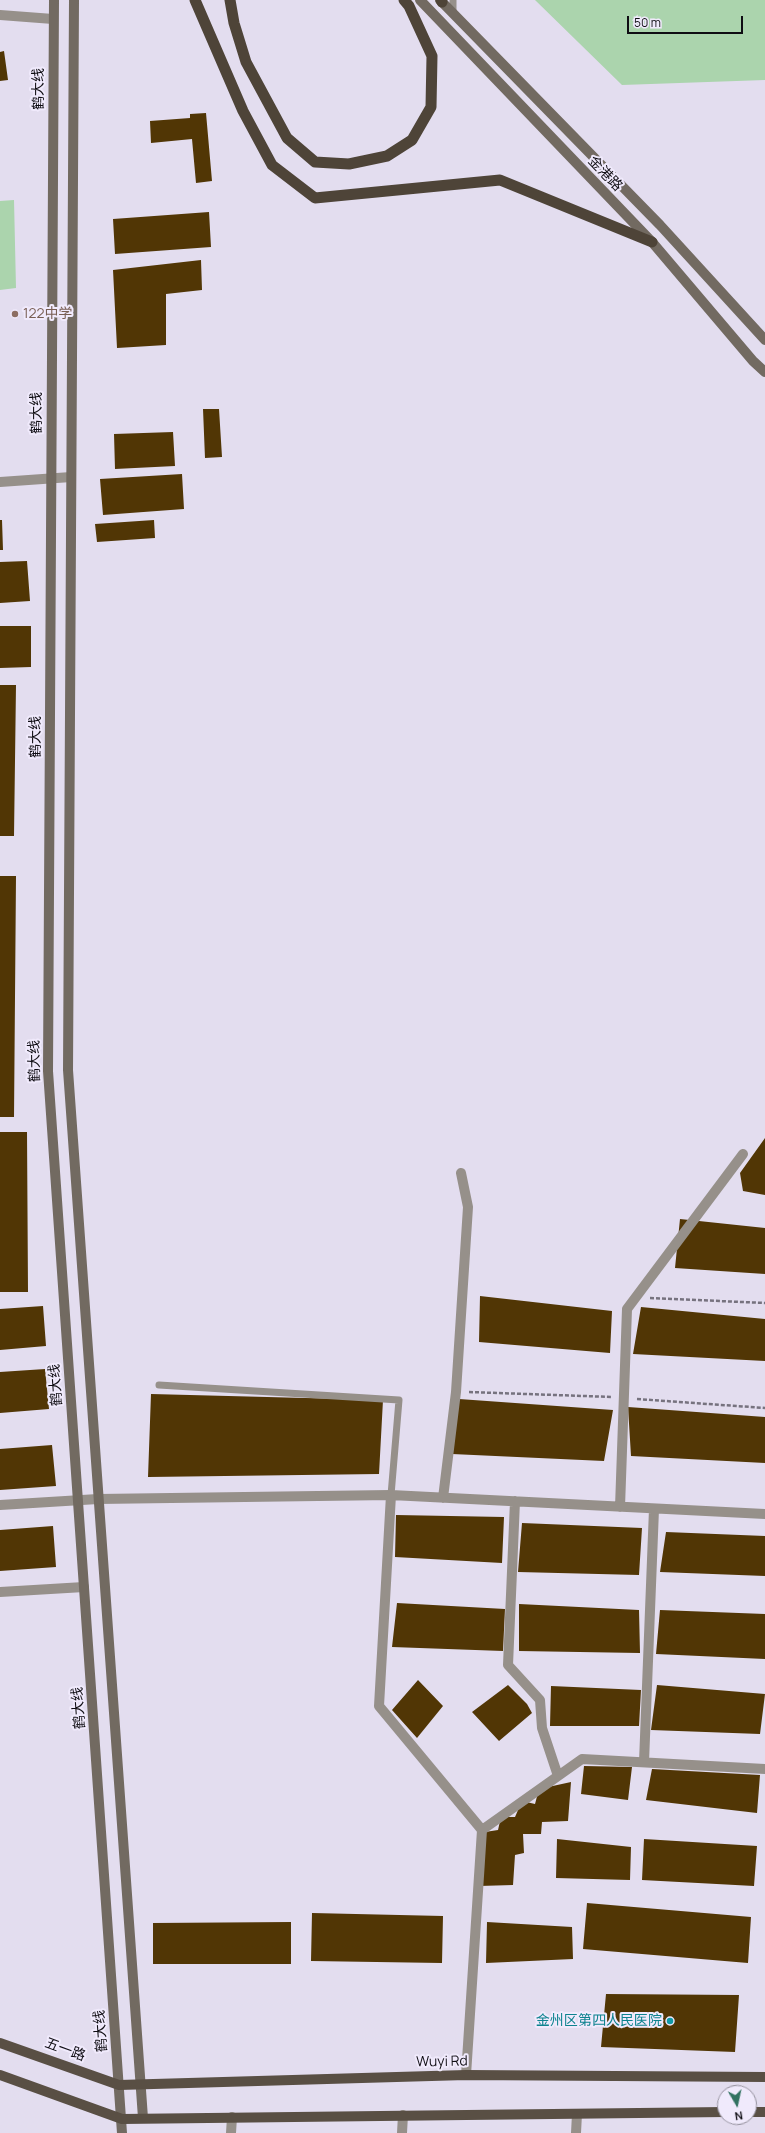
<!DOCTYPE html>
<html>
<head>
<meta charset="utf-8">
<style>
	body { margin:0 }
	#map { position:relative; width:765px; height:2133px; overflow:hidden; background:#e3ddef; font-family:Manrope,sans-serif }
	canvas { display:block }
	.north { position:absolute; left:717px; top:2085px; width:40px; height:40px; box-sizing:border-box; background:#f0eafc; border:1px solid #96929f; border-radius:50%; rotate:171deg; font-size:11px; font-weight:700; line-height:16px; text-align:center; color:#0f0d13 }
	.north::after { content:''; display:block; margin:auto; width:14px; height:18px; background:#327261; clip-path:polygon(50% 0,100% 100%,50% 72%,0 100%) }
	.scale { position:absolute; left:627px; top:16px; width:116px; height:18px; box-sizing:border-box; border:2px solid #0f0d13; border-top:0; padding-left:5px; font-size:12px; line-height:14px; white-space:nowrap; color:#0f0d13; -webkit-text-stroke:3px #f0eafc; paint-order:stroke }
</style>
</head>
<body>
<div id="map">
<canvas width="765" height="2133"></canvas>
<div class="north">N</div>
<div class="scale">50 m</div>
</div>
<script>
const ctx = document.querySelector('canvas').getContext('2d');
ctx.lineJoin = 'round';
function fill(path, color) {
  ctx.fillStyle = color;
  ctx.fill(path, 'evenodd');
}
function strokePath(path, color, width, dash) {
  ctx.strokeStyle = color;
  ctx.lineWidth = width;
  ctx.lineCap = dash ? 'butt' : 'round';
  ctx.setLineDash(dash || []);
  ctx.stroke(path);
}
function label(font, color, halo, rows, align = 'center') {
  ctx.font = font + ' Manrope,"Noto Sans SC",sans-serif';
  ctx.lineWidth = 4;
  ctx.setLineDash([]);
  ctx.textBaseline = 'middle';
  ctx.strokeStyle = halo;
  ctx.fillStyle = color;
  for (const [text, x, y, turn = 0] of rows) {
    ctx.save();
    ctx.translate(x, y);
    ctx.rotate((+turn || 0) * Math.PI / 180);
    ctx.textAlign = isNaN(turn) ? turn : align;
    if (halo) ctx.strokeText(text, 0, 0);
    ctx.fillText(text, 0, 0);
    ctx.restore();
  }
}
const green = new Path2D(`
	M535,0H765V80L622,85Z
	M14,200L16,288L0,290V201Z`);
const building = new Path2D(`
	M4,51L8,80L0,81V52Z
	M206,113L212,181L196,183L192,139L151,143L150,121L190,118V114Z
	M209,212L211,247L115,254L113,219Z
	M201,260L202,290L166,294V345L117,348L113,270Z
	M203,409H219L222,457L205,458Z
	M173,432L175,466L115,469L114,434Z
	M182,474L184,509L103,515L100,479Z
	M0,520H2L3,550H0Z
	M154,520L155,538L97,542L95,524Z
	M27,561L30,601L0,603V562Z
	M0,626H31V667L0,668Z
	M0,685H16L14,836H0Z
	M0,876H16L14,1117H0Z
	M0,1132H27L28,1292H0Z
	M765,1138V1195L743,1191L740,1173Z
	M680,1219L765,1228V1274L675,1268Z
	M480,1296L612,1311L610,1353L479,1342Z
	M43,1306L46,1346L0,1350V1309Z
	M641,1307L765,1319V1361L633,1354Z
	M45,1369L49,1409L0,1413V1372Z
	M151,1394L383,1400L379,1474L148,1477Z
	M459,1399L613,1410L604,1461L452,1454Z
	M628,1407L765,1417V1463L631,1456Z
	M52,1445L56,1486L0,1490V1449Z
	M396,1515L504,1517L502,1563L395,1557Z
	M522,1523L642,1528L639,1575L518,1572Z
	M53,1526L56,1567L0,1571V1530Z
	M666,1532L765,1536V1576L660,1572Z
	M397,1603L505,1609L503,1651L392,1647Z
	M519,1604L639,1610L640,1653L519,1651Z
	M660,1610L765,1614V1659L656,1654Z
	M418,1680L443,1706L417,1738L392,1710Z
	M508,1685L527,1704L532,1713L499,1741L472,1712Z
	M657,1685L765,1694L760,1734L651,1730Z
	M551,1686L641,1690L639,1726H550Z
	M584,1766L632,1767L628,1800L581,1794Z
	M652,1769L760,1775L757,1813L646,1800Z
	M571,1782L568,1821L542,1822L541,1834H523L524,1853L515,1855L513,1885L479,1886L485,1832L498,1830L501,1817H515L522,1801L535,1804L539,1789Z
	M557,1839L631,1847L630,1880L556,1878Z
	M644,1839L757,1846L754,1886L642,1880Z
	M587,1903L751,1917L748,1963L583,1949Z
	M312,1913L443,1916L442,1963L311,1961Z
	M291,1922V1964H153V1923Z
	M487,1922L572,1927L573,1959L486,1963Z
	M606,1994L739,1995L735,2052L601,2047Z`);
const path = new Path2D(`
	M650,1298L765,1303
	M469,1392L612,1397
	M637,1399L765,1408`);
const service = new Path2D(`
	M453,0V13
	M159,1385L399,1400L391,1495`);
const minor = new Path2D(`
	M0,15L53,19
	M391,1495L379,1706L482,1830
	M443,1498L456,1392L468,1207L461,1173
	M515,1501L508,1665L540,1700L542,1728L558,1776
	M0,1505L98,1499L391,1495L765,1514
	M620,1507L627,1309L743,1154
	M0,1592L84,1587
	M644,1762L654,1509
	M466,2075L482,1830L582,1759L765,1769
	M231,2133L232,2117
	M402,2133L403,2115
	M576,2133L577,2114`);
const tertiary = new Path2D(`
	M0,482L71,477`);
const secondary = new Path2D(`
	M54,0L48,1071L122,2133
	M74,0L68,1070L143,2118
	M420,0L652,242L753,361L765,372
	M440,0L660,225L765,340`);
const primary = new Path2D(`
	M0,2043L119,2085L466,2075L765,2077
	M0,2075L122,2119L725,2112
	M749,2112H765`);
const trunk = new Path2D(`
	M195,0L243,111L272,165L315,198L500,180L652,242
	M230,0L234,23L246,62L287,138L315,162L349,164L387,156L412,140L431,107L432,56L409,6L404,0
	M441,0L442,2`);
const markers = [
	[15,314,4,"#8d6e63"],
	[670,2021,4,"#0f9aa8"]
];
const streetNames = [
	["鹤大线",39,89,-90],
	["金港路",605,174,46],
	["鹤大线",37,413,-90],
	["鹤大线",36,737,-90],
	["鹤大线",35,1061,-91],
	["鹤大线",56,1385,-94],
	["鹤大线",79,1708,-94],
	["鹤大线",101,2031,-94],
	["五一路",65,2050,20],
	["Wuyi Rd",442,2062,-1]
];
const educationNames = [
	["122中学",23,314]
];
const cultureNames = [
	["金州区第四人民医院",662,2021]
];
fill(green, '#abd4ad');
fill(building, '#513605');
strokePath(path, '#76727e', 2.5, [4, 2]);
strokePath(service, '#96908a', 7);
strokePath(minor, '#96908a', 10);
strokePath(tertiary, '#96908a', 10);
strokePath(secondary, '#726a61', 10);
strokePath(primary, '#594f44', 10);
strokePath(trunk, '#4e4438', 11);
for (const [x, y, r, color] of markers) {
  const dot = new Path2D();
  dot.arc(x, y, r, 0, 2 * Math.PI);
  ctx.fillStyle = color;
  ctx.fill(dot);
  strokePath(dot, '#f0eafc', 1.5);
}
label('14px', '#0f0d13', '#f0eafc', streetNames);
label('14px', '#785e54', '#f0eafc', educationNames, 'left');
label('14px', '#0d838f', '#f0eafc', cultureNames, 'right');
</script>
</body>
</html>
